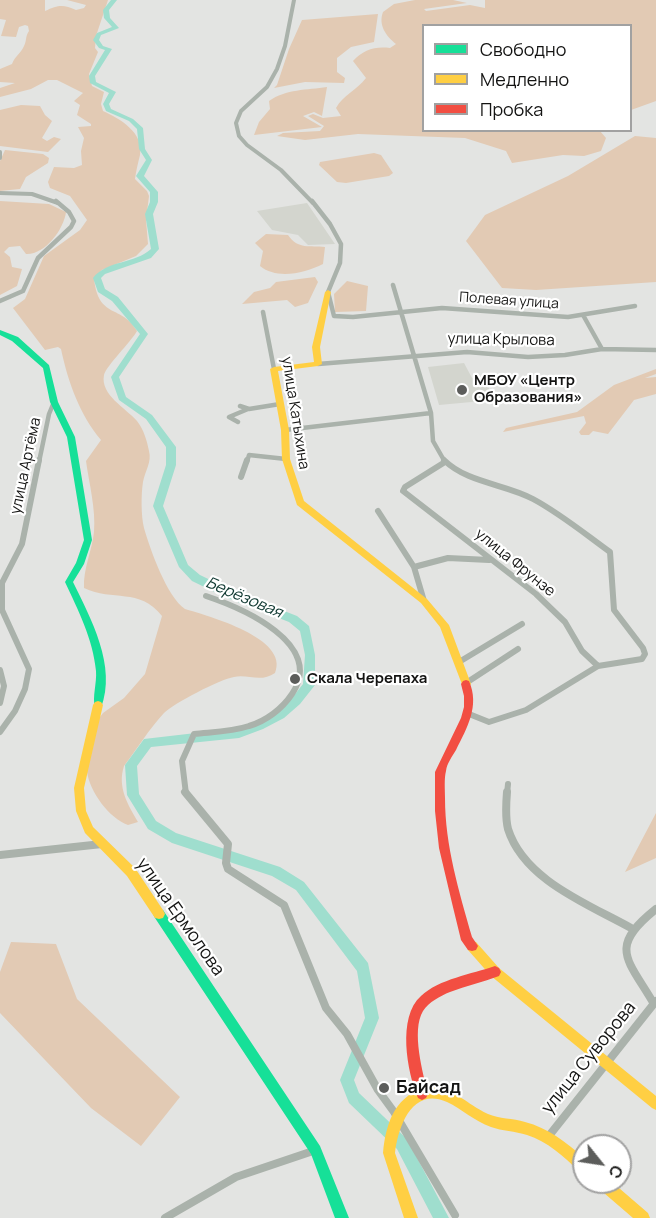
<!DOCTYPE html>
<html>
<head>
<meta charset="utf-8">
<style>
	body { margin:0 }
	#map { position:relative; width:656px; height:1218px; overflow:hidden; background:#e3e4e2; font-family:Manrope,sans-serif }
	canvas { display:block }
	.legend { position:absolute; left:422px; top:24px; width:210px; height:108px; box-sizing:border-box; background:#fff; border:2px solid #a1a1a1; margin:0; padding:8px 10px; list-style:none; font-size:18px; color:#141413 }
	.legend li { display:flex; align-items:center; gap:12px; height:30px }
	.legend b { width:30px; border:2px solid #a1a1a1 }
	.north { position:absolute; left:572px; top:1134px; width:60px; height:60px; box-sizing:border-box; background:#fff; border:2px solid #a1a1a1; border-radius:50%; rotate:120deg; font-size:16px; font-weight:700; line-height:24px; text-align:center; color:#141413 }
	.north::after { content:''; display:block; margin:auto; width:21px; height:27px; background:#5c5d5b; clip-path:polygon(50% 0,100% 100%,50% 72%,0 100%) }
</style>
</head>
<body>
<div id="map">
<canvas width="656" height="1218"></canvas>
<ul class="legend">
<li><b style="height:8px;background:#16e098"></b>Свободно</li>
<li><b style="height:8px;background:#ffcf43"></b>Медленно</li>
<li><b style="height:8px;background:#f24e42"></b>Пробка</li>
</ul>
<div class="north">С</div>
</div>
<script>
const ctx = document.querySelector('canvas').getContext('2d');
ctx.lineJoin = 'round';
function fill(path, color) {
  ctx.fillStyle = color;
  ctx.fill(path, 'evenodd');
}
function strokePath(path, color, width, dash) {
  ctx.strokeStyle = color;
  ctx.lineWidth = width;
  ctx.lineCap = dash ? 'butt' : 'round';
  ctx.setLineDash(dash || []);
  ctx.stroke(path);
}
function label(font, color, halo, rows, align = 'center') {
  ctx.font = font + ' Manrope,sans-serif';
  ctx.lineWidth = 4.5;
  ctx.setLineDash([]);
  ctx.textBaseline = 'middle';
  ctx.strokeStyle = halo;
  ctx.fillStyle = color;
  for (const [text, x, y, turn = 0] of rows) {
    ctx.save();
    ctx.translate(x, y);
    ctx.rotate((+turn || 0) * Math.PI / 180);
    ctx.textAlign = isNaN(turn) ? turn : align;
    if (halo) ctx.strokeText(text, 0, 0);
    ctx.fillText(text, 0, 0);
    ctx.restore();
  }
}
const built = new Path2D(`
	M307,203L335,244L308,245L298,235L272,230L257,211Z
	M464,363L472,378L486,380L493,400L439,405L428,367Z`);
const green = new Path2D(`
	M0,0H45V11C58,5 63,4 76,10L84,8L86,5L67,0H108L96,36L95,48L98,52L89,74L92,86L104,92L101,104L103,111C120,119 144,132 140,155C138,163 136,171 135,179L147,191L149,196L146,220L148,244L136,256L102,270L94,278C98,320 122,304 137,331C131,342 106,366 104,375C100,395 126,408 137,421C144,430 147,441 149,451C152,462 145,471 143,482C141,494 141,516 144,528C150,549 167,597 185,609C208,616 290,638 275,673C261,683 248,674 234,677C220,679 173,704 164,713C149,729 137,749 124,766C117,787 128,805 138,822L128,825C109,818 90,792 87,772L93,726L103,713L124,698L145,674L162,616C139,587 113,602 84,588C83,569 92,551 94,532C96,509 89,483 86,461L101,440C80,415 68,382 61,349L58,347L45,350L13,308L25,299L44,256L80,230L87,220L70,196L50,188L48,182L54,167L74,168L82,165L81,151L84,138L78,127L91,126V124L77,115L80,105L74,101L83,93L57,80H48L31,89L0,97V88L15,83L0,82V69L12,64C15,56 21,53 24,46C27,40 25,37 29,31L28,26L25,25L19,27L16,37L1,36L6,20L0,19Z
	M415,0H453L467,3L424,9L426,11L470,5L485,8V0H656V101L631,110L630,26H424V130L600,131L606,138L601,151L584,156L563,155L512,163L506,151L465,138L358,134L305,140L277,136L283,133L320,131L324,126L308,116L313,114L323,118L341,116L336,108C343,95 356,91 366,78L353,61C363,50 375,46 390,48L396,44C386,36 378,25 383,12L394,4Z
	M378,14L374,42L351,47L337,58V72L345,78L344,83L305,82L274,88L277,85L289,49L302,20Z
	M327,87L322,116L314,112L303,116L322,127L254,135L259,122L270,109L269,101C286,89 307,90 327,87Z
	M21,105L40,106L45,115L52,121L42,138L47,141L54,137L61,139L48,152L0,146V110Z
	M635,136L656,138V282L536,290L502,288L466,241L485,215L568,176Z
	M5,150L43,154L49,158L48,163L26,177L20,189L0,191V161Z
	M374,153L381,155L393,173L389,176L346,183L337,182L319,165L320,162Z
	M0,201L49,204L66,212C64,229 45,255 26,254L20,246L9,247L4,252L10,257L12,267L22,269L17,286L0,295Z
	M266,234L288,235C298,250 310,245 325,247L323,264C305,273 277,280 260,266L263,251L255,243Z
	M315,277L318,282L308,303L295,307L287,300L242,304L254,292L270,288L276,282Z
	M347,281L368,286L366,311L335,312L334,294Z
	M656,369V374L645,378L656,377V394L634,400L608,434L593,431L589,435H581L579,432L586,423L584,416L503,432L506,428L577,412L614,385Z
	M656,813V858L625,872Z
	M11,942L56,944L77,999L180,1097L141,1146L91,1108L0,1013V972Z`);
const river = new Path2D(`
	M111,0H117L109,10L110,18L119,28L101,35L99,40L103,46L112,49L95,76L96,82L116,92L109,104L111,109L133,119L143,128L145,149L152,160L144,176L158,192V202L153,214L159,249L151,258L105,274L101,278L105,289L118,297L148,334L119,377L126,397L152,415L176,447V465L163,506L188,565L200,575L233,591L297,616L309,626L315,655V685L300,704L284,718L263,729L239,738L151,747L137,766L139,794L156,821L176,833L280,867L304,882L368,963L379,1018L354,1080L359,1093L407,1139L449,1218H433L397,1149L349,1103L340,1080L365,1018L357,971L296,890L272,876L172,843L148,829L127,795L125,765L144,739L239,728L255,723L276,712L292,698L303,684L305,655L300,631L289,622L225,597L192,581L179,567L153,506L166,465V447L146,419L119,400L111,377L140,334L112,301L98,292L93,278C107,260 135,264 151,249L145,214L150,202V192L136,176L146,160L139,149L137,129L129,121L106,111L103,104L109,93L90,83L89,76L105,50L99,48L93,40L97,33L112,27L104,18L103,10Z`);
const streetFar3 = new Path2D(`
	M294,0L285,46L277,69L267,87L241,111L236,123L239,136L247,145L281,170L313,203
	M0,152V158
	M0,193L32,194L58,203`);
const streetFar2 = new Path2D(`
	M312,201L330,224L341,244L340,263L328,292L334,316L353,317L442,308L568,317L635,306
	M393,285L431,413L433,441L445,462
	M0,301L23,291L38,258L71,227L74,221L69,212L56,201
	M263,312L274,369
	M583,315L602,349
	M318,364L467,352L528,357L565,355L602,349L656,350
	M240,406L249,409L280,404
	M238,422L229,417L248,409
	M285,430L431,413
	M39,462L49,414L54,402
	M247,462L249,455L286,459`);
const streetFar1 = new Path2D(`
	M444,460C467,483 506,484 533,499C561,514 585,534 610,552L614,610L643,648L645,654L642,659L598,666L526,710L489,722L469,714
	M445,462L405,487L403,491L536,594L565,622L582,651L598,666
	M241,477L247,460
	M378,511L414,567L424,601
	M414,567L448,558L489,560
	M459,662L522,624
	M0,670L4,686L0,703
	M466,683L518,649
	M0,732L15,711L25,689L29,669L2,610V583L22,544L39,460
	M186,794L182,761L194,734C212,732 231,732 249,726C266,721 282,709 292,694C326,644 242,608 206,596
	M507,794L508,784`);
const street = new Path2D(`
	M185,792L228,844L226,863L228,869L284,905L326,1008L347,1034L378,1090L394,1112L455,1215
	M507,792C506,804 505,817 508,829C524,880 588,904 631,928
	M0,855L102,844
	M654,1004C628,959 607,948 656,909
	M548,1137L656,1001
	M165,1218L236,1177L316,1150`);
const fast = new Path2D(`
	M0,330L18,337L49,365L58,402L75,437L92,540L84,564L73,582C91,619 117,666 101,708L98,709L95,708C92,697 97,683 96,671C93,639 78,610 65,582L76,563L84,540L67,437L50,402L43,368L12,341L0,335Z
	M159,909L163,910L320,1146L349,1218H335L311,1154L155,918L153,914L155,910Z`);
const slow = new Path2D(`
	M328,290L331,292L320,347L322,364L318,366L278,371L289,430L290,459L304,501L427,599L449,625L471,684L469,687L466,688L463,687L440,627L421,603L297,505L282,459L281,430L270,369L274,367L314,362L312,347L325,292Z
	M98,701L101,702L103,705L84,788L86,811L93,827L135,868L163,910L165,914L163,918L159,919L155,918L127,876L85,833L76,811L74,788L93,705L95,702Z
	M472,941L476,942L499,968L656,1096V1110L652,1108L491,976L468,950L466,946L468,942Z
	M430,1086C457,1090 465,1103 488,1114C499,1119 513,1118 525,1122C548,1128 566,1142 584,1158V1172L579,1171C564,1157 547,1141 527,1135C515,1131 502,1131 491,1127C474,1121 462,1109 447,1102C412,1086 398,1127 395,1153L418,1218H404L383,1153C386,1121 396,1094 430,1086Z
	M596,1182H612L648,1213L650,1218H633L597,1187Z`);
const jam = new Path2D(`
	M466,680L469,681C480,706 467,728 456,750C452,757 447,763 446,771C444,779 445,789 445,798C445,846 459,891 472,937L478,946L476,950L472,951L468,950L461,940L452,903L439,848L435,811V772L461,718L464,707V696L461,684L463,681Z
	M495,966L499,968L501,972L499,976C483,982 466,986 450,992C440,996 429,1002 423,1011C411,1031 423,1073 428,1094L426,1098L422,1100L418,1098C407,1072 397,1017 421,996C439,979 472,974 495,966Z`);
const markers = [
	[462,390,6,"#5c5d5b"],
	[295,679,6,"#5c5d5b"],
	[384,1088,6,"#5c5d5b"]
];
const farStreetnames = [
	["Полевая улица",509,301,4]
];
const streetNames = [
	["улица Крылова",501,340,1],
	["улица Катыхина",295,413,81],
	["улица Артёма",26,466,-78],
	["улица Фрунзе",515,563,39]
];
const poiNames = [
	["МБОУ «Центр",474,381],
	["Образования»",474,398],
	["Скала Черепаха",307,679]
];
const waterNames = [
	["Берёзовая",244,598,23]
];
const nearStreetnames = [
	["улица Ермолова",180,917,55],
	["улица Суворова",589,1058,-51]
];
const nearPoinames = [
	["Байсад",396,1088]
];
fill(built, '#d3d5ce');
fill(green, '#e2cab4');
fill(river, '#9fdece');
strokePath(streetFar3, '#aab2ab', 4);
strokePath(streetFar2, '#aab2ab', 4.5);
strokePath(streetFar1, '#aab2ab', 6);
strokePath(street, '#aab2ab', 8);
fill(fast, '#16e098');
fill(slow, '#ffcf43');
fill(jam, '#f24e42');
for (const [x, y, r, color] of markers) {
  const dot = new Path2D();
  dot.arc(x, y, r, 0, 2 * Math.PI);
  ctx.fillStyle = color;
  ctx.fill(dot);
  strokePath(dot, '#fff', 2);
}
label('14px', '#141413', '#fff', farStreetnames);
label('15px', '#141413', '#fff', streetNames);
label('bold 15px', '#141413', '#fff', poiNames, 'left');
label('italic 16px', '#0f3931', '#fff', waterNames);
label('18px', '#141413', '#fff', nearStreetnames);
label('bold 18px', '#141413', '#fff', nearPoinames, 'left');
</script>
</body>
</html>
